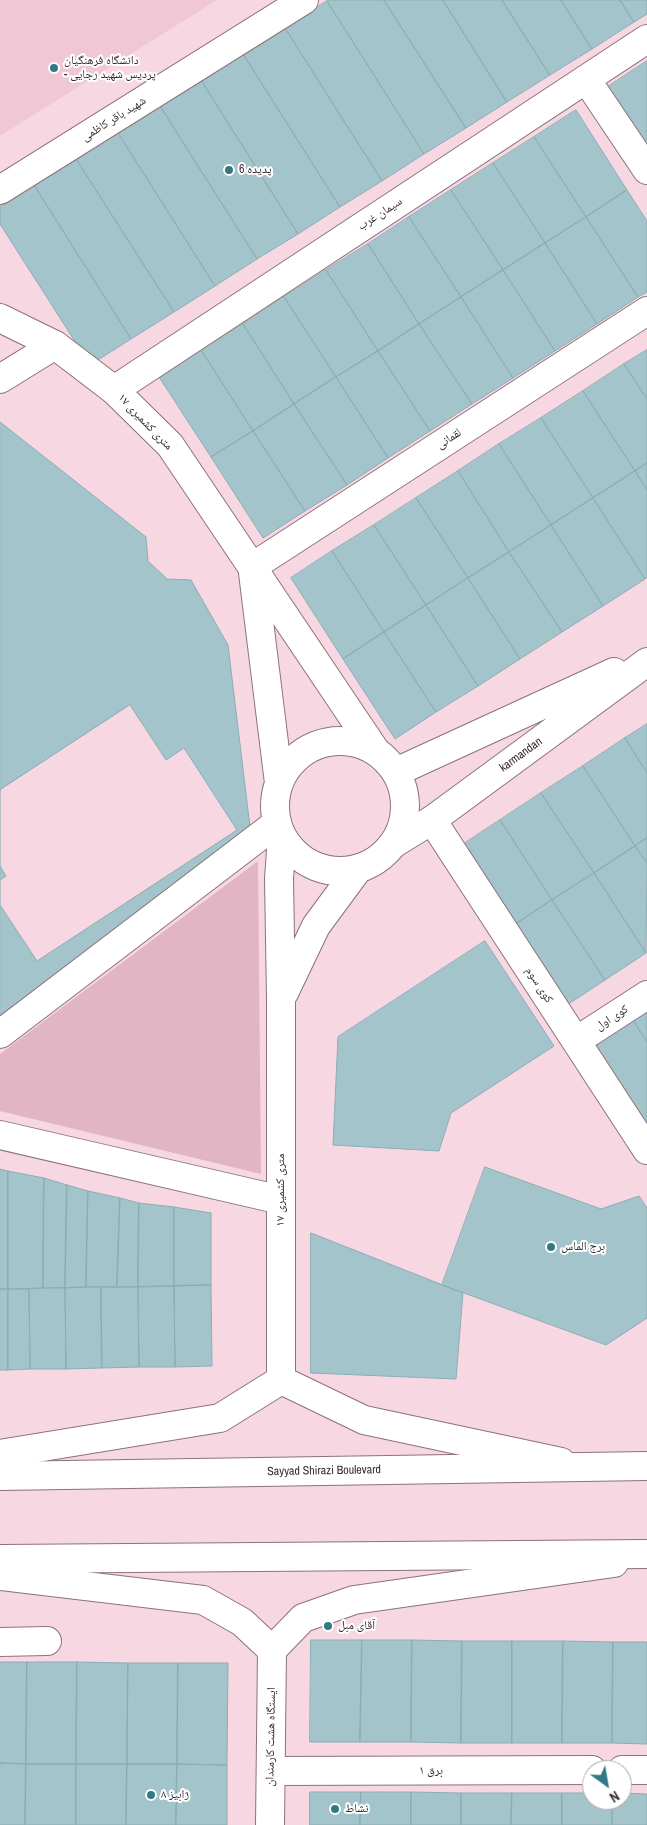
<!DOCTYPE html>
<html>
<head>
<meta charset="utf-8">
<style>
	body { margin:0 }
	#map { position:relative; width:647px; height:1825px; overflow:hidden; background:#f7d8e2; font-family:"Archivo Narrow",sans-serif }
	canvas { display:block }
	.north { position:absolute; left:582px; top:1760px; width:50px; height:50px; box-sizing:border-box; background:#fff; border:1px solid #afaaab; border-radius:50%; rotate:148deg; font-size:14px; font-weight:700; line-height:20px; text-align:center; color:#362a2e }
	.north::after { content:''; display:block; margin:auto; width:18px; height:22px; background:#327885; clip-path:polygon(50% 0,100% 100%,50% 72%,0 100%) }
</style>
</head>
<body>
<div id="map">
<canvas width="647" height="1825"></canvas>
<div class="north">N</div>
</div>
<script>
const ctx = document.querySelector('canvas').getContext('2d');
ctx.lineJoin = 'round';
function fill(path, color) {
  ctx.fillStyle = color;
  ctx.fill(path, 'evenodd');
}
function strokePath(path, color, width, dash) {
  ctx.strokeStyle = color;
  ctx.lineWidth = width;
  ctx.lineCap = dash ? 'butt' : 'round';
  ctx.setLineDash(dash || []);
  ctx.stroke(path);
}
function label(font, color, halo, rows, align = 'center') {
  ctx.font = font + ' "Archivo Narrow","Noto Naskh Arabic",sans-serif';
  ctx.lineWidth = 4;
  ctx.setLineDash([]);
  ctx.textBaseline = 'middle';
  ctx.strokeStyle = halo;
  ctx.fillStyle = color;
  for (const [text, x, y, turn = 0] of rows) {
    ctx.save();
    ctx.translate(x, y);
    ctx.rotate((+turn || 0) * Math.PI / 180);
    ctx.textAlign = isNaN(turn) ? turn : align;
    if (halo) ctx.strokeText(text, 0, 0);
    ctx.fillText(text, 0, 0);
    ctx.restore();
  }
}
const built = new Path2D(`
	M0,0H217L0,136Z`);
const green = new Path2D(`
	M258,861L261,1174L0,1111V1054Z`);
const building = new Path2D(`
	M328,0H384L466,128L424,154L327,1Z
	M384,0H443L507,102L466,128Z
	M443,0H502L550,75L507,102Z
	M502,0H561L592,49L550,75Z
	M561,0H620L634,22L592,49Z
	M620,0H647V14L634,22Z
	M327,1L424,154L382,181L285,28Z
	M285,28L382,181L340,207L243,54Z
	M243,54L340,207L298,234L201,80Z
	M647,61V151L606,88Z
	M201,80L298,234L257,259L160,106Z
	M160,106L257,259L215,286L118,133Z
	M576,110L627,190L586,217L534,137Z
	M118,133L215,286L174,312L76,159Z
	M534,137L586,217L545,243L493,163Z
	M76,159L174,312L131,339L34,185Z
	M493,163L545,243L503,270L451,190Z
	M34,185L131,339L90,365L0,224V207Z
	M451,190L503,270L461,297L409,217Z
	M627,190L647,221V292L638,297L586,217Z
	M409,217L461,297L419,324L368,244Z
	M586,217L638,297L597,324L545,243Z
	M545,243L597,324L555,351L503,270Z
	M368,244L419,324L378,351L326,270Z
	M326,270L378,351L336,377L284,297Z
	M503,270L555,351L513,378L461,297Z
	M284,297L336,377L294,404L243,324Z
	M461,297L513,378L472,404L419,324Z
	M243,324L294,404L253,431L201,350Z
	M419,324L472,404L430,431L378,351Z
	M201,350L253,431L211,457L159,377Z
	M647,350V399L624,364Z
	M378,351L430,431L388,458L336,377Z
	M624,364L647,399V463L635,471L583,391Z
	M336,377L388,458L347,485L294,404Z
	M583,391L635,471L593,498L541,418Z
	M294,404L347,485L305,511L253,431Z
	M541,418L593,498L551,525L499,444Z
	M0,422L146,537L148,561L167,579L191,580L228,645L251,835L0,1015Z
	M253,431L305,511L263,538L211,457Z
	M499,444L551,525L509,552L458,471Z
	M647,463V490L635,471Z
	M458,471L509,552L468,578L416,498Z
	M635,471L647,490V577L645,579L593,498Z
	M416,498L468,578L426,605L374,525Z
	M593,498L645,579L603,606L551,525Z
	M374,525L426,605L384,632L332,551Z
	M551,525L603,606L562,632L509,552Z
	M332,551L384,632L343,659L291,578Z
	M509,552L562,632L520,659L468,578Z
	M468,578L520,659L478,686L426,605Z
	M426,605L478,686L436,712L384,632Z
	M384,632L436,712L395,739L343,659Z
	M130,705L166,760L184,748L237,830L37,961L0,905V880L6,876L0,866V790Z
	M647,724V773L625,738Z
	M625,738L647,773V838L635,846L583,766Z
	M583,766L635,846L594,873L541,793Z
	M541,793L594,873L552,900L500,820Z
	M500,820L552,900L511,927L459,847Z
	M647,838V863L635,846Z
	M635,846L647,863L646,953L594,873Z
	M594,873L646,953L605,980L552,900Z
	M552,900L605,980L564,1007L511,927Z
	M485,941L554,1046L451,1113L439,1151L333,1145L338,1037Z
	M647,1011V1042L633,1020Z
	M633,1020L647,1042V1125L592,1047Z
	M485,1167L601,1209L639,1196L647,1208V1318L606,1345L442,1285Z
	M0,1169L8,1171V1289H0Z
	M8,1171L44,1178L43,1288L8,1289Z
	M44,1178L67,1185L65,1288H43Z
	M67,1185L88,1191L86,1287L65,1288Z
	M88,1191L120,1198L117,1287H86Z
	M120,1198L139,1203L138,1287H117Z
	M139,1203L174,1207V1286L138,1287Z
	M174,1207L211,1213V1285L174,1286Z
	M311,1233L463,1293L456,1379L311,1373Z
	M211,1285L212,1366L175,1367L174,1286Z
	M174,1286L175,1367H139L138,1287Z
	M101,1287H138L139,1367L102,1368Z
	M101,1287L102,1368L66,1369L65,1288Z
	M65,1288L66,1369H30L29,1289Z
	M0,1289H8V1370H0Z
	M8,1289H29L30,1369L8,1370Z
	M311,1640H362L360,1742H310Z
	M362,1640H412L411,1742H360Z
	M412,1640L462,1641L461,1743L411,1742Z
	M462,1641H512V1743H461Z
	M512,1641H563L562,1743H512Z
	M563,1641L613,1642L612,1743H562Z
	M613,1642H647V1744L612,1743Z
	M0,1662H27L26,1764L0,1763Z
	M27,1662H77L76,1764H26Z
	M77,1662L128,1663L127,1764H76Z
	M128,1663H178L177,1764H127Z
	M178,1663H228L227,1765L177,1764Z
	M0,1763L26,1764L25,1825H0Z
	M26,1764H76V1825H25Z
	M76,1764H127L126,1825H76Z
	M127,1764H177L176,1825H126Z
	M177,1764L227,1765V1825H176Z
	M310,1792H361L360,1825H310Z
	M361,1792H411V1825H360Z
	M411,1792L461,1793V1825H411Z
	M461,1793H512L511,1825H461Z
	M512,1793H562V1825H511Z
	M562,1793H592V1800H612V1825H562Z
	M622,1793L647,1794V1825H612V1800H622Z`);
const minor = new Path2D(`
	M586,79L647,170
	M0,190L304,0
	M0,379L55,345
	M114,390L647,39
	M252,567L647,311
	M432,820L647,1150
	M0,1034L277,823
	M576,1041L647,995
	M0,1135L281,1200
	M0,1642L47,1641
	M622,1770H647
	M271,1771L592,1770`);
const tertiary = new Path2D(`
	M0,318L55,345L114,390L170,445L375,750
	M253,573L279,783
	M275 806a65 65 0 1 1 130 0a65 65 0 1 1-130 0Z
	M284,993L316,926L358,869
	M281,1380V999L279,879L282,836
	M281,1380L364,1420L561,1462
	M0,1454L220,1418L281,1380
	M0,1576L203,1600L242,1622L272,1650
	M272,1650L303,1618L354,1600L614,1563
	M270,1825L272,1650`);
const secondary = new Path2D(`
	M396,772L614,672
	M393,844L432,820L647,662
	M0,1476L647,1466
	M0,1559L647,1554`);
const markers = [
	[54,68,5,"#327885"],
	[229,170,5,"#327885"],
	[551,1247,5,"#327885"],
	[328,1626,5,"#327885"],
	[151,1795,5,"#327885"],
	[335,1809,5,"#327885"]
];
const poiNames = [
	["دانشگاه فرهنگیان",64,61],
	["- پردیس شهید رجایی",64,75],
	["پدیده 6",239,170],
	["برج الماس",561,1247],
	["آقای مبل",338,1626],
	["ژابیز ۸",161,1795],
	["نشاط",345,1809]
];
const streetNames = [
	["شهید باقر کاظمی",114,119,-32],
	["سیمان غرب",380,214,-33],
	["۱۷ متری کشمیری",145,422,46],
	["لقمانی",449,439,-33],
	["karmandan",521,755,-36],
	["کوی سوم",539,985,57],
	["کوی اول",612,1018,-33],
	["۱۷ متری کشمیری",281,1190,-90],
	["Sayyad Shirazi Boulevard",324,1471,-1],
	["ایستگاه هشت کارمندان",271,1737,-89],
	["برق ۱",431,1771]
];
fill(built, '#f0c8d5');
fill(green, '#e1b5c3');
fill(building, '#a3c4cb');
strokePath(building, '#8cadb4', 1);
strokePath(minor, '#8d717b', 30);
strokePath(tertiary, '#8d717b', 30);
strokePath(secondary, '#8d717b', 30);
strokePath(minor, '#fff', 28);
strokePath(tertiary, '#fff', 28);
strokePath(secondary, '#fff', 28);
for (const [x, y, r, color] of markers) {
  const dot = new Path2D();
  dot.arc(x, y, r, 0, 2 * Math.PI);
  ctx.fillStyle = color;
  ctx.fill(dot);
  strokePath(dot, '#fff', 2);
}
label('12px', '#362a2e', '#fff', poiNames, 'left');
label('12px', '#362a2e', '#fff', streetNames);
</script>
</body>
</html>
